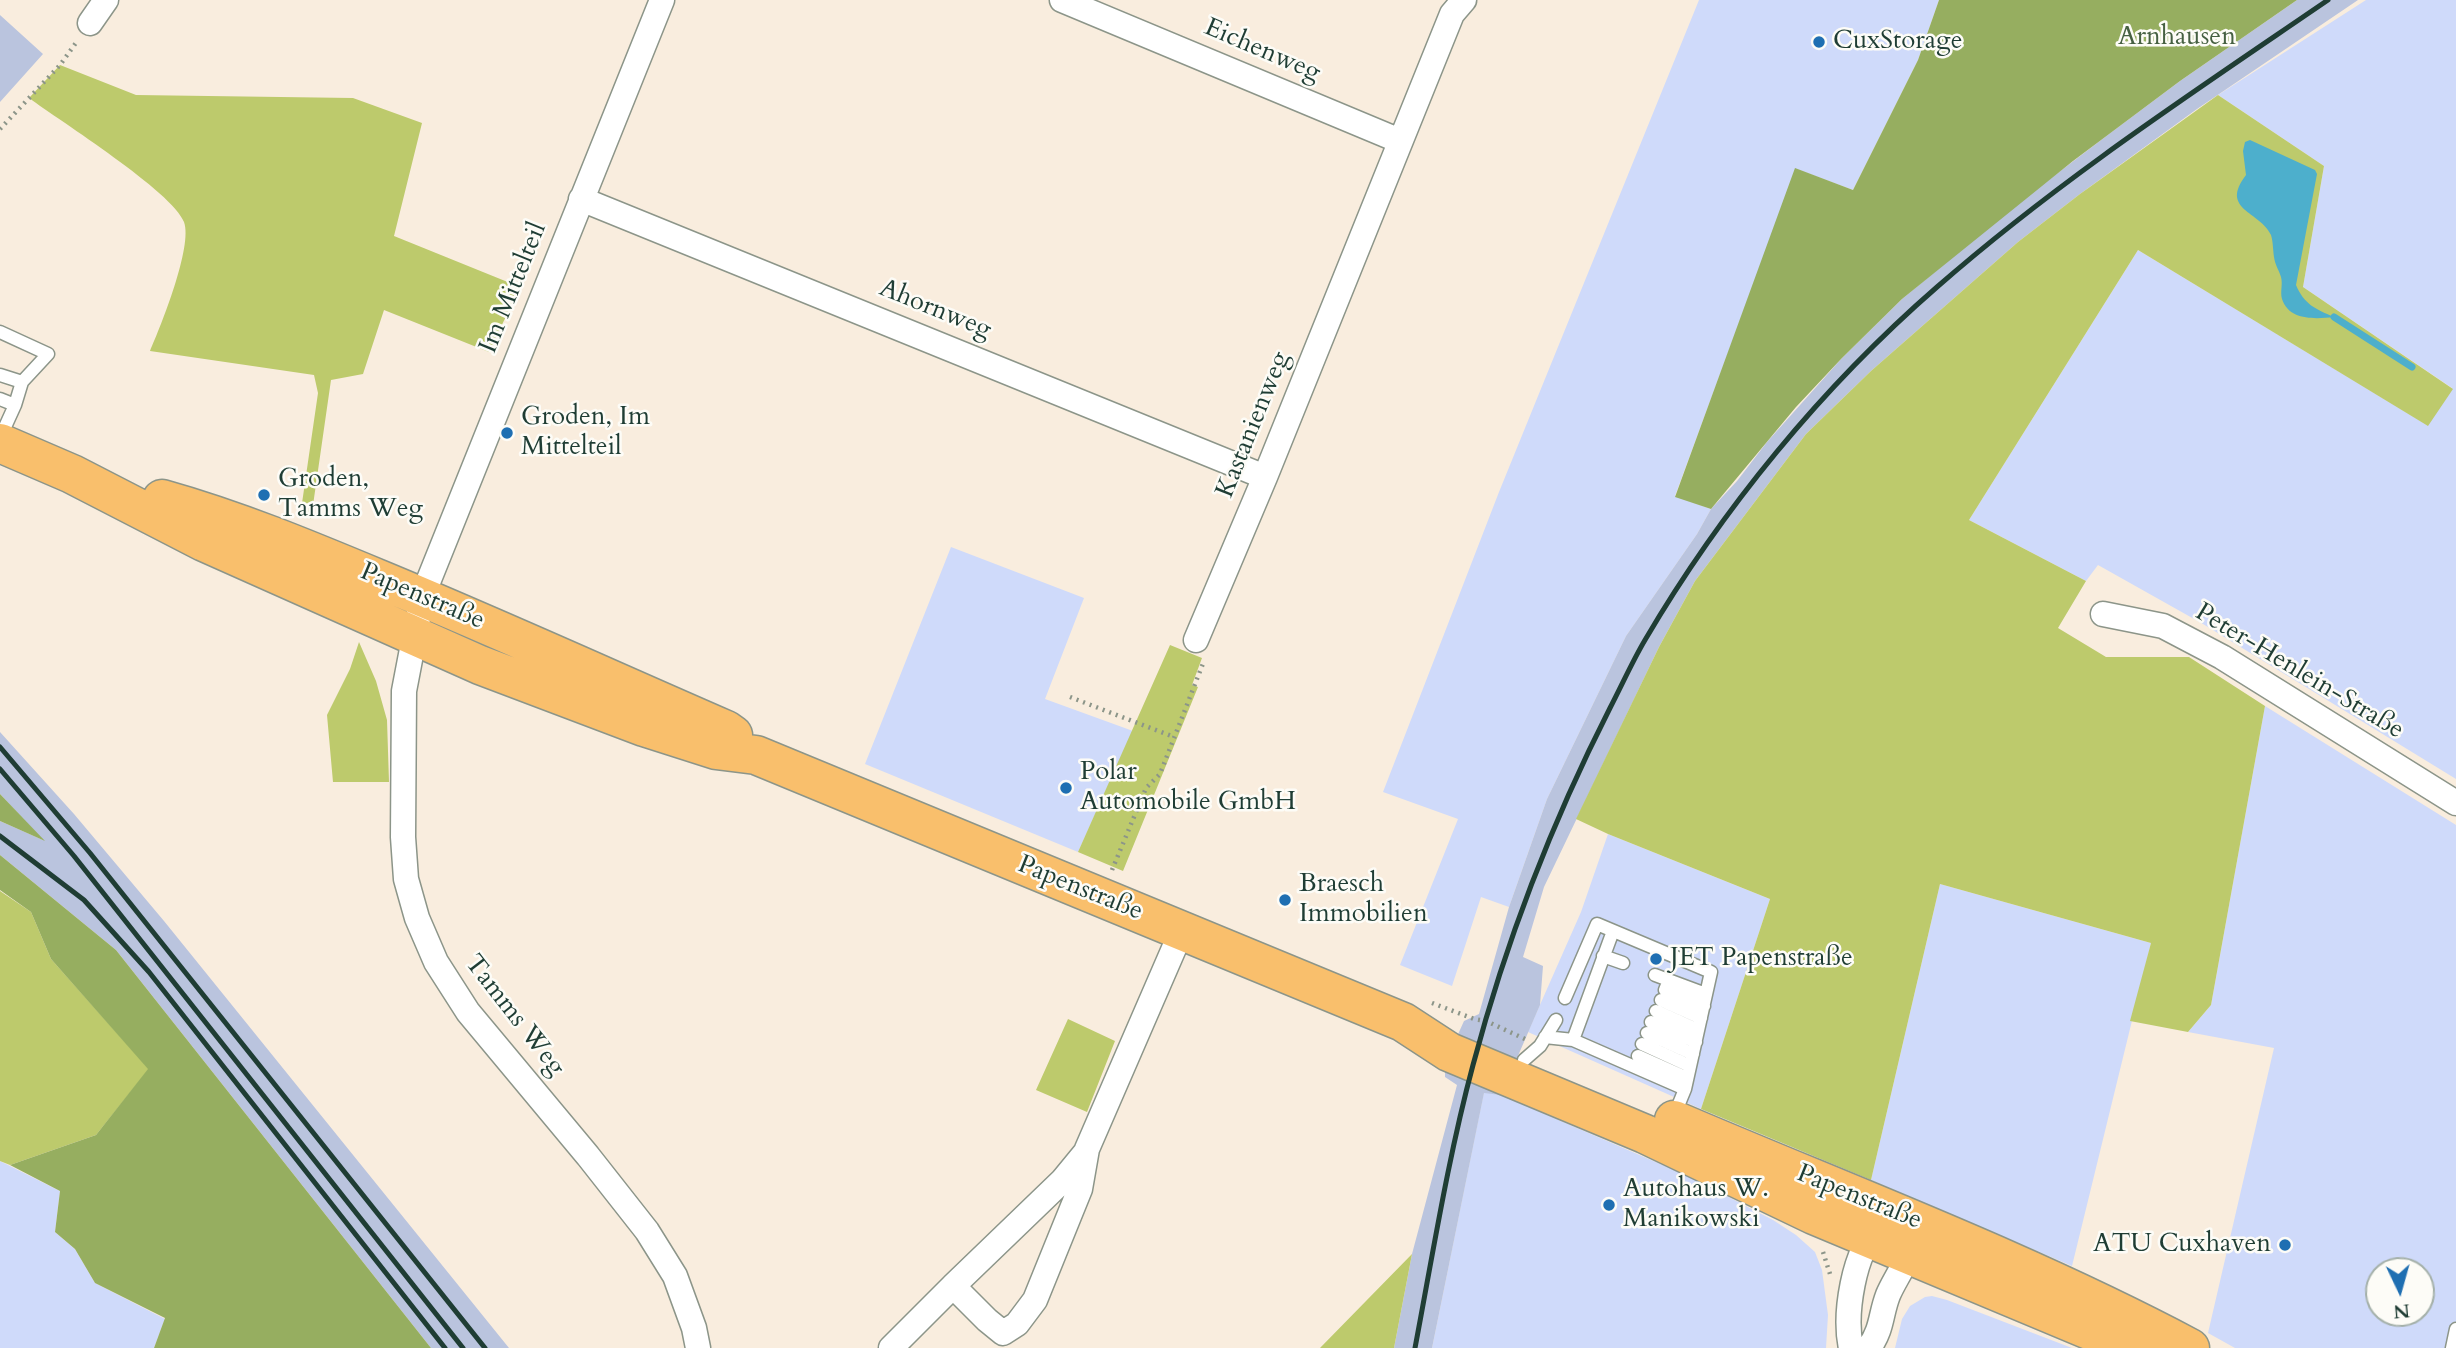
<!DOCTYPE html>
<html>
<head>
<meta charset="utf-8">
<style>
	body { margin:0 }
	#map { position:relative; width:2456px; height:1348px; overflow:hidden; background:#f9edde; font-family:Cardo,serif }
	canvas { display:block }
	.north { position:absolute; left:2365px; top:1257px; width:70px; height:70px; box-sizing:border-box; background:#fdfcf7; border:2px solid #a4b0a9; border-radius:50%; rotate:175deg; font-size:19px; font-weight:700; line-height:28px; text-align:center; color:#1f3d34 }
	.north::after { content:''; display:block; margin:auto; width:24px; height:32px; background:#1f6fb2; clip-path:polygon(50% 0,100% 100%,50% 72%,0 100%) }
</style>
</head>
<body>
<div id="map">
<canvas width="2456" height="1348"></canvas>
<div class="north">N</div>
</div>
<script>
const ctx = document.querySelector('canvas').getContext('2d');
ctx.lineJoin = 'round';
function fill(path, color) {
  ctx.fillStyle = color;
  ctx.fill(path, 'evenodd');
}
function strokePath(path, color, width, dash) {
  ctx.strokeStyle = color;
  ctx.lineWidth = width;
  ctx.lineCap = dash ? 'butt' : 'round';
  ctx.setLineDash(dash || []);
  ctx.stroke(path);
}
function label(font, color, halo, rows, align = 'center') {
  ctx.font = font + ' Cardo,serif';
  ctx.lineWidth = 5;
  ctx.setLineDash([]);
  ctx.textBaseline = 'middle';
  ctx.strokeStyle = halo;
  ctx.fillStyle = color;
  for (const [text, x, y, turn = 0] of rows) {
    ctx.save();
    ctx.translate(x, y);
    ctx.rotate((+turn || 0) * Math.PI / 180);
    ctx.textAlign = isNaN(turn) ? turn : align;
    if (halo) ctx.strokeText(text, 0, 0);
    ctx.fillText(text, 0, 0);
    ctx.restore();
  }
}
const built = new Path2D(`
	M1699,0H1939L1918,60L1853,190L1796,169L1675,496L1711,509L1697,534L1626,636L1547,799L1509,907L1481,897L1452,986L1400,965L1458,819L1383,792L1499,492Z
	M2366,0H2456V779L2203,624L2098,565L2086,581L1969,520L2138,250L2427,425L2452,388L2303,287L2324,166L2218,95Z
	M951,547L1084,598L1045,699L1133,731L1078,852L865,764Z
	M2265,706L2456,825V1348H2235L2208,1333L2274,1048L2188,1032L2211,1005ZM2379,1271H2421V1313H2379Z
	M1608,834L1770,899L1701,1109L1528,1032L1581,912Z
	M1940,884L2151,943L2072,1266L1871,1180Z
	M1484,1092L1501,1095L1688,1176L1773,1220L1796,1235L1815,1252L1822,1270L1828,1315L1826,1348H1432Z
	M0,1161L60,1191L55,1232L75,1249L95,1283L165,1319L154,1348H0Z
	M1932,1296L1947,1300L2072,1348H1895L1902,1319L1910,1306L1925,1297Z`);
const industrial = new Path2D(`
	M2297,0H2358L2197,109L2080,194L2018,242L1871,371L1806,434L1695,581L1659,647L1544,887L1523,957L1543,966L1540,1005L1501,1095L1484,1093L1432,1348H1394L1412,1254L1457,1085L1445,1077V1063L1464,1021L1479,1014L1509,907L1547,799L1626,636L1697,534L1711,509L1737,481L1767,442L1842,358L1902,299L2017,204L2109,134L2180,81Z
	M0,15L43,54L0,102Z
	M0,732L74,814L164,921L509,1348H431L116,950L0,855V821L43,840L0,794Z`);
const green = new Path2D(`
	M60,65L136,95L353,98L422,123L394,236L520,287L489,352L384,310L363,374L331,380L311,519L301,510L318,393L314,375L150,351C161,326 193,246 184,222C173,192 60,121 29,98Z
	M2218,95L2324,166L2303,287L2453,389L2428,426L2138,250L1969,520L2086,581L2058,628L2106,657H2189L2265,706L2211,1005L2188,1032L2130,1021L2151,943L1940,884L1871,1180L1701,1109L1770,899L1608,834L1576,819L1659,647L1695,581L1806,434L1871,371L2018,242L2080,194Z
	M359,642L376,681L387,720L389,782H333L327,715L350,669Z
	M1170,645L1202,658L1192,685L1198,687L1123,871L1078,852Z
	M0,891L31,912L51,959L149,1069L96,1135L10,1165L0,1161Z
	M1068,1019L1115,1041L1087,1112L1036,1090Z
	M1412,1254L1394,1348H1320Z`);
const forest = new Path2D(`
	M1939,0H2297L2180,81L2073,161L1902,299L1842,358L1796,407L1711,509L1675,497L1795,168L1853,190L1918,60Z
	M0,794L45,841L0,821Z
	M0,855L116,950L431,1348H154L165,1318L95,1283L75,1249L55,1232L60,1191L10,1165L96,1135L148,1069L51,959L31,912L0,890Z`);
const water = new Path2D(`
	M2250,140L2315,170L2317,174L2296,285C2304,304 2315,309 2334,317C2316,319 2289,321 2282,299C2280,292 2283,284 2281,277C2279,270 2275,265 2274,257C2273,250 2273,241 2271,235C2260,211 2219,210 2246,175L2243,151L2245,142Z`);
const stream = new Path2D(`
	M2334,317L2412,367`);
const path = new Path2D(`
	M0,129L60,65L78,40
	M1070,697L1174,737
	M1112,870L1146,788L1160,774L1204,661
	M1432,1003L1474,1019L1486,1021L1525,1039
	M1823,1252L1830,1274`);
const lane = new Path2D(`
	M0,332L48,354L22,382
	M0,375L22,382L15,405
	M0,399L15,405L0,438
	M1603,956L1623,963
	M1655,975L1706,994
	M1669,980L1665,990L1704,1006
	M1565,998L1597,924L1711,972L1685,1089L1674,1116
	M1661,1000L1701,1018
	M1656,1011L1698,1030
	M1651,1022L1696,1042
	M1647,1033L1693,1054
	M1545,1037L1573,1040L1685,1089
	M1573,1040L1613,931
	M1642,1044L1690,1066
	M1638,1056L1687,1078
	M1524,1060L1540,1046L1556,1020
	M2452,1348L2456,1329`);
const street = new Path2D(`
	M662,0L422,597L404,691L403,837L406,879L417,918L436,962L468,1012L588,1156L647,1231L675,1276L694,1328L698,1348
	M1062,0L1400,141
	M90,23L106,0
	M581,199L1265,477
	M2103,614L2163,626L2222,657L2456,803
	M1196,640L1265,477L1452,14L1464,0
	M953,1286L1062,1181L1085,1153
	M891,1348L953,1286L987,1320L1003,1333L1017,1324L1035,1300L1080,1189L1087,1149L1182,930
	M1851,1348C1844,1315 1853,1251 1879,1228
	M1869,1348C1883,1327 1880,1316 1888,1295C1895,1278 1910,1260 1910,1242`);
const primary = new Path2D(`
	M0,443L72,474L204,542L480,665L644,727L716,750L756,755L1403,1022L1449,1052L1645,1134L1814,1215L2132,1348
	M162,499C237,520 309,550 381,580C497,628 611,680 726,730L733,735
	M1674,1120C1847,1194 2024,1260 2190,1348`);
const rail = new Path2D(`
	M0,747L90,853L485,1348
	M0,769L74,856L463,1348
	M0,836L84,900L149,972L445,1348
	M1415,1348C1433,1253 1448,1158 1473,1065C1506,941 1552,822 1610,708C1622,685 1632,662 1645,640C1722,509 1822,387 1937,287C2059,180 2195,91 2328,0`);
const markers = [
	[1819,42,7,"#1f6fb2"],
	[507,433,7,"#1f6fb2"],
	[264,495,7,"#1f6fb2"],
	[1066,788,7,"#1f6fb2"],
	[1285,900,7,"#1f6fb2"],
	[1656,959,7,"#1f6fb2"],
	[1609,1205,7,"#1f6fb2"],
	[2285,1245,7,"#1f6fb2"]
];
const parkNames = [
	["Arnhausen",2177,38]
];
const poiNames = [
	["CuxStorage",1833,42],
	["Groden, Im",521,418],
	["Mittelteil",521,448],
	["Groden,",278,480],
	["Tamms Weg",278,510],
	["Polar",1080,773],
	["Automobile GmbH",1080,803],
	["Braesch",1299,885],
	["Immobilien",1299,915],
	["JET Papenstraße",1670,959],
	["Autohaus W.",1623,1190],
	["Manikowski",1623,1220],
	["ATU Cuxhaven",2271,1245,"right"]
];
const streetNames = [
	["Eichenweg",1262,51,23],
	["Im Mittelteil",514,288,-68],
	["Ahornweg",935,310,22],
	["Kastanienweg",1254,425,-68],
	["Papenstraße",422,597,23],
	["Peter-Henlein-Straße",2299,672,31],
	["Papenstraße",1080,889,22],
	["Tamms Weg",514,1016,52],
	["Papenstraße",1859,1198,22]
];
fill(built, '#cfdafa');
fill(industrial, '#bac4de');
fill(green, '#bdca6c');
fill(forest, '#96ae60');
fill(water, '#4dafcc');
strokePath(stream, '#4dafcc', 7);
strokePath(lane, '#8c9589', 15);
strokePath(street, '#8c9589', 27);
strokePath(primary, '#8c9589', 41);
strokePath(path, '#8c9589', 4.5, [2, 5]);
strokePath(lane, '#fff', 12);
strokePath(street, '#fff', 24);
strokePath(primary, '#f9bf6c', 38);
strokePath(rail, '#1f3d34', 5);
for (const [x, y, r, color] of markers) {
  const dot = new Path2D();
  dot.arc(x, y, r, 0, 2 * Math.PI);
  ctx.fillStyle = color;
  ctx.fill(dot);
  strokePath(dot, '#fdfcf7', 2.5);
}
label('26px', '#466042', '#fdfcf7', parkNames);
label('26px', '#1f3d34', '#fdfcf7', poiNames, 'left');
label('26px', '#1f3d34', '#fdfcf7', streetNames);
</script>
</body>
</html>
